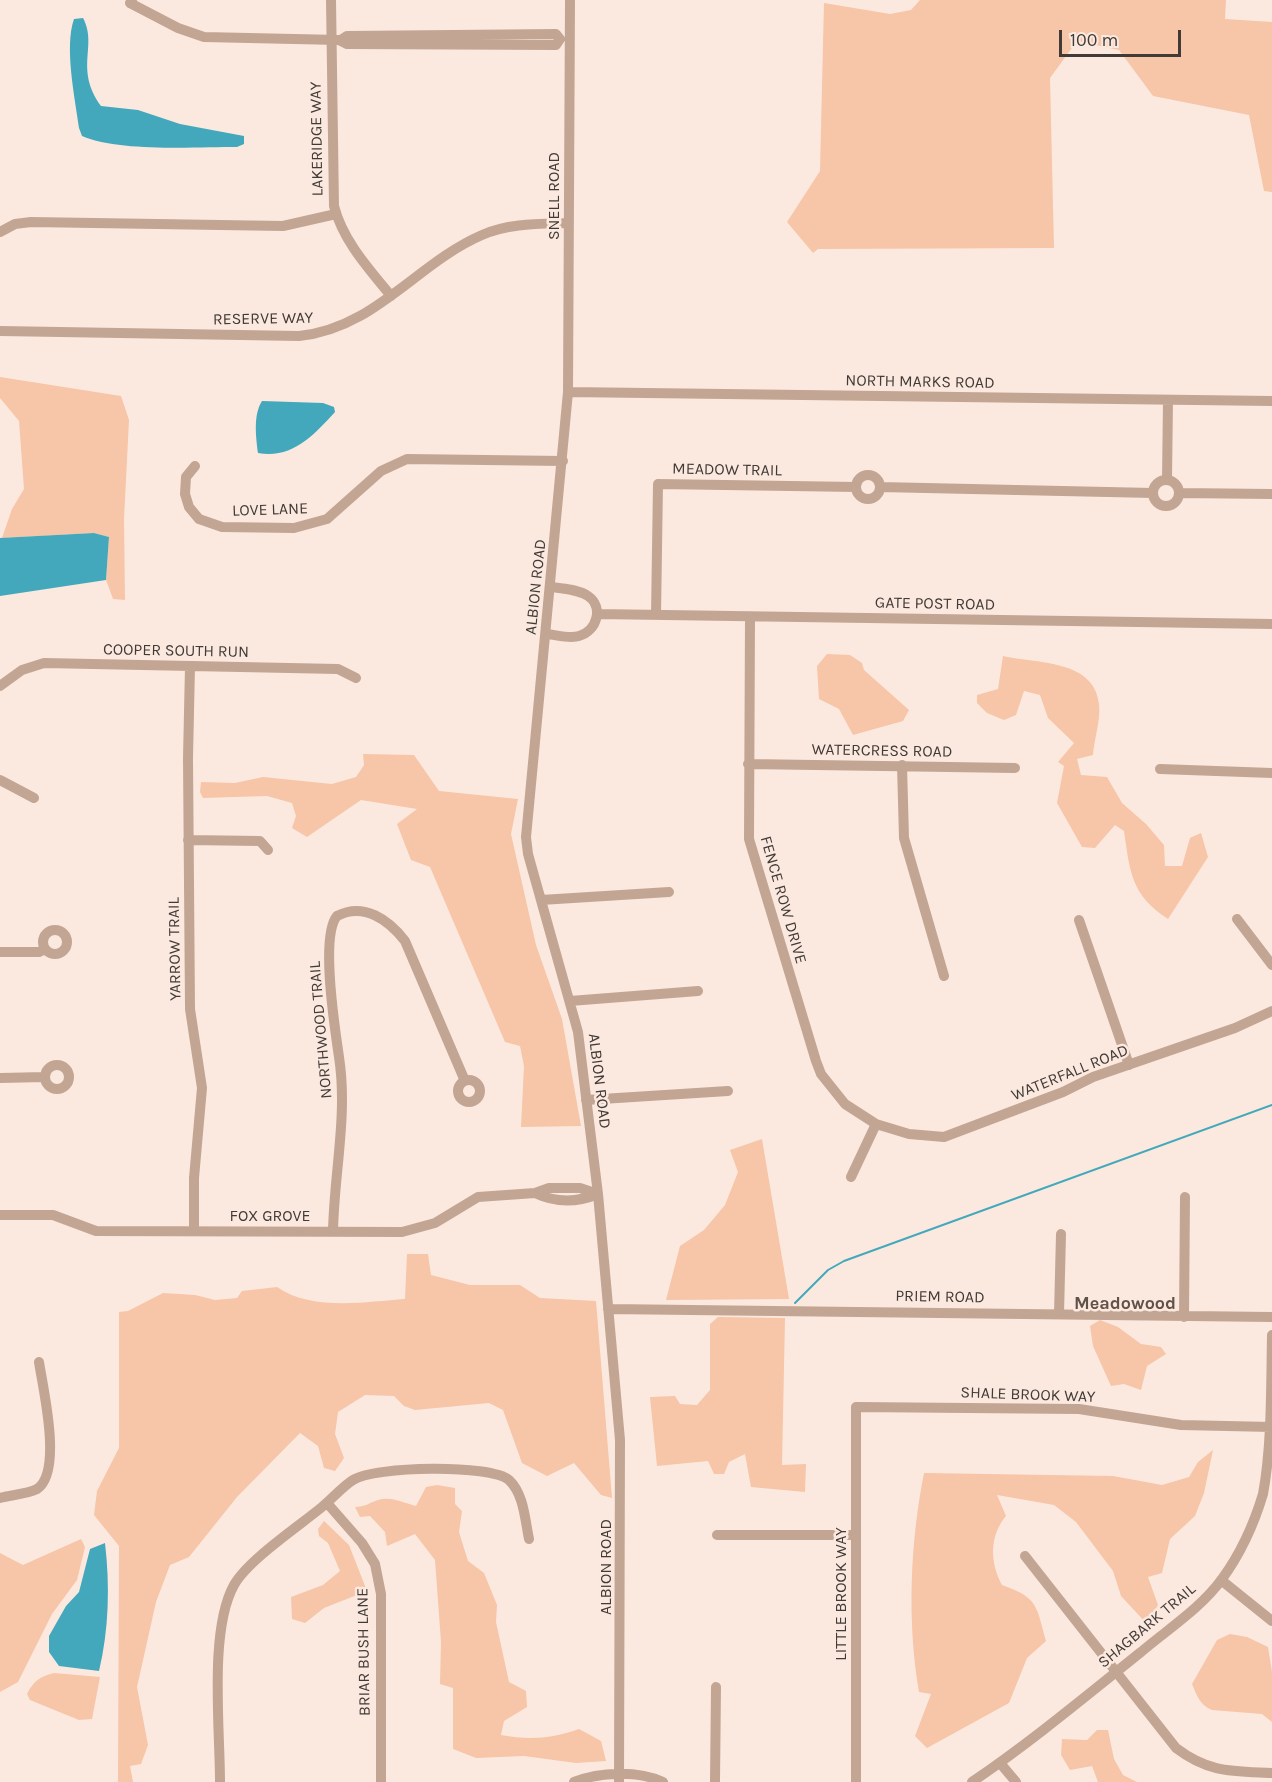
<!DOCTYPE html>
<html>
<head>
<meta charset="utf-8">
<style>
	body { margin:0 }
	#map { position:relative; width:1272px; height:1782px; overflow:hidden; background:#fbe9df; font-family:Karla,sans-serif }
	canvas { display:block }
	.scale { position:absolute; left:1059px; top:30px; width:122px; height:27px; box-sizing:border-box; border:3px solid #413a36; border-top:0; padding-left:8px; font-size:18px; line-height:21px; white-space:nowrap; color:#413a36; -webkit-text-stroke:4px #fbe9df; paint-order:stroke }
</style>
</head>
<body>
<div id="map">
<canvas width="1272" height="1782"></canvas>
<div class="scale">100 m</div>
</div>
<script>
const ctx = document.querySelector('canvas').getContext('2d');
ctx.lineJoin = 'round';
function fill(path, color) {
  ctx.fillStyle = color;
  ctx.fill(path, 'evenodd');
}
function strokePath(path, color, width, dash) {
  ctx.strokeStyle = color;
  ctx.lineWidth = width;
  ctx.lineCap = dash ? 'butt' : 'round';
  ctx.setLineDash(dash || []);
  ctx.stroke(path);
}
function label(font, color, halo, rows, align = 'center') {
  ctx.font = font + ' Karla,sans-serif';
  ctx.lineWidth = 5;
  ctx.setLineDash([]);
  ctx.textBaseline = 'middle';
  ctx.strokeStyle = halo;
  ctx.fillStyle = color;
  for (const [text, x, y, turn = 0] of rows) {
    ctx.save();
    ctx.translate(x, y);
    ctx.rotate((+turn || 0) * Math.PI / 180);
    ctx.textAlign = isNaN(turn) ? turn : align;
    if (halo) ctx.strokeText(text, 0, 0);
    ctx.fillText(text, 0, 0);
    ctx.restore();
  }
}
const green = new Path2D(`
	M920,0H1226L1225,19L1272,22V192L1264,191L1249,115L1153,96L1119,50L1077,41L1050,78L1054,248L818,249L813,253L787,222L820,171L824,3L890,14L911,10Z
	M0,377L121,396L129,420L124,519L125,600L113,599L106,580L109,537L94,533L2,538L12,509L24,489L19,421L0,398Z
	M827,654L850,655L862,663L864,670L909,710L903,721L853,735L839,709L819,699L817,666Z
	M1003,656C1037,664 1094,659 1099,704C1101,720 1094,739 1093,755L1077,759L1081,775L1107,777L1122,803L1146,824L1164,845L1165,866H1182L1190,838L1201,833L1208,857L1168,919C1131,895 1130,872 1124,831L1115,825L1095,848L1082,847L1057,803L1064,766L1058,762L1074,743L1048,718L1040,695L1024,691L1016,715L1004,720L987,713L977,703V695L998,689Z
	M363,754L414,755L439,791L518,799L511,834L536,945L562,1019L581,1126L521,1127L524,1066L520,1046L505,1042L430,867L411,860L397,824L417,809L361,800L307,837L292,828L296,816L292,803L267,796L203,798L200,792L201,782L235,783L263,777L332,784L356,777L364,765Z
	M762,1139L789,1299L666,1300L680,1246L704,1230L725,1205L738,1172L730,1150Z
	M407,1254H428L431,1275L470,1285H520L540,1298L596,1301L612,1498L601,1495L574,1463L547,1476L522,1463L503,1410L489,1403L415,1410L404,1406L394,1396L365,1395L338,1412L335,1434L344,1458L335,1471L324,1468L318,1446L300,1433L237,1497L189,1557L170,1565L156,1602L137,1687L148,1745L141,1764L130,1766L133,1782H118L119,1546L94,1515L97,1491L119,1448V1312L128,1311L163,1293L195,1295L215,1300L237,1298L242,1291L277,1287C311,1311 365,1302 405,1299Z
	M718,1317L785,1318L782,1465L806,1464L805,1492L751,1487L745,1454L729,1462L724,1474H714L708,1461L657,1466L650,1397L675,1396L680,1404L697,1405L710,1390V1324Z
	M1100,1320L1118,1327L1141,1344L1161,1347L1166,1354L1147,1366L1141,1390L1124,1384L1111,1386L1093,1346L1090,1326Z
	M1213,1450L1204,1493L1195,1516L1170,1539L1162,1573L1148,1577L1158,1605L1147,1624L1121,1596L1113,1571L1076,1522L1054,1505L997,1495L1006,1516C989,1536 990,1563 1002,1585C1039,1598 1036,1606 1046,1641L1027,1658L1009,1703L927,1748L915,1736L931,1694L919,1692C907,1622 910,1543 924,1473L1113,1476L1162,1485L1189,1477L1198,1462Z
	M437,1485L455,1488V1504L462,1511L459,1532L468,1561L484,1573L497,1605L496,1622L509,1682L526,1691L527,1707L504,1721L501,1735C529,1740 551,1739 579,1729L601,1741L606,1761L576,1763L524,1756L476,1758L453,1749V1688L440,1684L441,1642L435,1560L415,1534L387,1546L385,1532L370,1516L360,1517L355,1507C365,1507 369,1503 378,1500C391,1496 404,1503 416,1506L426,1487Z
	M324,1521L349,1545L367,1591L324,1608L305,1623L292,1619L291,1597L323,1585L340,1571L328,1543L319,1536L318,1529Z
	M81,1539L85,1547L77,1580L52,1614L18,1682L0,1692V1553L23,1565Z
	M1230,1634L1247,1637L1268,1647L1272,1672V1722L1262,1714L1212,1710C1200,1705 1197,1696 1192,1684L1217,1640Z
	M54,1673L100,1677L92,1719L79,1720L30,1700L27,1694C34,1681 39,1677 54,1673Z
	M1097,1730H1108L1114,1759L1123,1775L1137,1782H1098L1092,1766L1070,1770L1061,1755L1062,1739L1087,1740Z`);
const water = new Path2D(`
	M83,18C98,46 74,68 101,106L138,110L180,124L244,136V144L237,147C195,147 118,152 82,136L79,128C75,98 64,47 74,19Z
	M262,401L323,403L334,407L335,412C313,436 292,459 258,453C256,437 253,415 262,401Z
	M94,533L109,537L106,580L0,596V538Z
	M105,1543C110,1585 109,1630 99,1671L59,1666L49,1652V1636L66,1606L79,1592L90,1549Z`);
const stream = new Path2D(`
	M795,1303L828,1270L844,1261L1272,1105`);
const minor = new Path2D(`
	M132,0L130,3L178,28L204,37L339,40L347,44L556,45L560,39L556,34L347,36L341,40
	M331,0L334,206C343,241 369,269 391,296
	M570,0L568,392L526,837L528,854L578,1032L598,1194L620,1440L619,1782
	M0,232L15,224L31,222L283,226L336,214
	M0,331L299,336C374,329 417,263 482,235C509,223 540,224 569,223
	M568,392L1272,401
	M195,466L186,477L185,494L189,507L199,519L222,527L294,528L327,519L381,471L407,459L563,461
	M856 487a12 12 0 1 1 24 0a12 12 0 1 1-24 0Z
	M1153 493a13 13 0 1 1 26 0a13 13 0 1 1-26 0Z
	M1167,480L1168,400
	M880,487L1153,493
	M1179,493L1272,494
	M597,614L1272,624
	M656,615L658,484L856,487
	M750,617L749,839L816,1061L821,1074L845,1104L876,1124L909,1134L944,1137L1063,1092L1093,1077L1235,1028L1272,1011
	M547,634C557,635 570,639 579,636C597,631 604,607 588,596C578,589 563,589 552,587
	M190,666L188,758L190,1009L202,1088L194,1178V1231
	M0,686L22,670L44,663L338,669L356,678
	M748,764L1015,768
	M902,765L904,838L944,976
	M1160,769L1272,773
	M0,780L34,798
	M188,840L260,841L268,850
	M541,900L669,892
	M1237,919L1272,965
	M1079,920L1129,1065
	M43 942a12 12 0 1 1 24 0a12 12 0 1 1-24 0Z
	M0,952H39L45,949
	M570,1001L698,991
	M45 1077a12 12 0 1 1 24 0a12 12 0 1 1-24 0Z
	M0,1078L45,1077
	M458 1091a11 11 0 1 1 22 0a11 11 0 1 1-22 0Z
	M586,1100L728,1091
	M851,1177L876,1124
	M535,1193C556,1203 576,1203 598,1194
	M0,1215H53L96,1231L402,1232L435,1223L478,1197L535,1193L549,1188H580L598,1194
	M333,1232C334,1173 348,1115 339,1057C335,1029 320,936 337,916C364,902 389,920 405,941L465,1081
	M608,1309L1272,1317
	M1059,1314L1061,1234
	M1184,1317L1185,1197
	M0,1498C11,1495 27,1494 37,1489C63,1472 43,1389 39,1362
	M327,1503L362,1543L375,1564L381,1594V1782
	M717,1535H856
	M1025,1556L1176,1748C1209,1773 1232,1771 1272,1773
	M1221,1580L1272,1621
	M1000,1763L1016,1782
	M220,1782C220,1728 209,1630 234,1585C248,1560 299,1526 322,1507C333,1498 342,1487 353,1480C375,1466 490,1464 509,1480C524,1494 525,1520 529,1539
	M574,1782C600,1772 637,1770 663,1782
	M715,1782L716,1687
	M856,1782V1407L1079,1409L1181,1425L1272,1427
	M972,1782C1031,1742 1086,1696 1141,1652C1168,1629 1201,1608 1222,1579C1241,1553 1254,1524 1263,1494C1272,1446 1271,1385 1272,1335`);
const streetNames = [
	["LAKERIDGE WAY",317,139,-91],
	["SNELL ROAD",554,196,-90],
	["RESERVE WAY",263,319,-1],
	["NORTH MARKS ROAD",920,382,1],
	["MEADOW TRAIL",727,470,1],
	["LOVE LANE",270,510,-2],
	["ALBION ROAD",536,587,-84],
	["GATE POST ROAD",935,604,1],
	["COOPER SOUTH RUN",176,651,1],
	["WATERCRESS ROAD",882,751,1],
	["FENCE ROW DRIVE",783,900,74],
	["YARROW TRAIL",175,949,-91],
	["NORTHWOOD TRAIL",321,1030,-95],
	["WATERFALL ROAD",1070,1073,-22],
	["ALBION ROAD",599,1081,83],
	["FOX GROVE",270,1216],
	["PRIEM ROAD",940,1297,1],
	["SHALE BROOK WAY",1028,1395,2],
	["ALBION ROAD",606,1567,-90],
	["LITTLE BROOK WAY",841,1594,-90],
	["SHAGBARK TRAIL",1147,1626,-40],
	["BRIAR BUSH LANE",364,1652,-91]
];
const neighbourhoodNames = [
	["Meadowood",1125,1304]
];
fill(green, '#f7c5a7');
fill(water, '#43a8bb');
strokePath(stream, '#43a8bb', 2);
strokePath(minor, '#c3a593', 10);
label('16px', '#413a36', '#fbe9df', streetNames);
label('bold 18px', '#605249', '#fbe9df', neighbourhoodNames);
</script>
</body>
</html>
